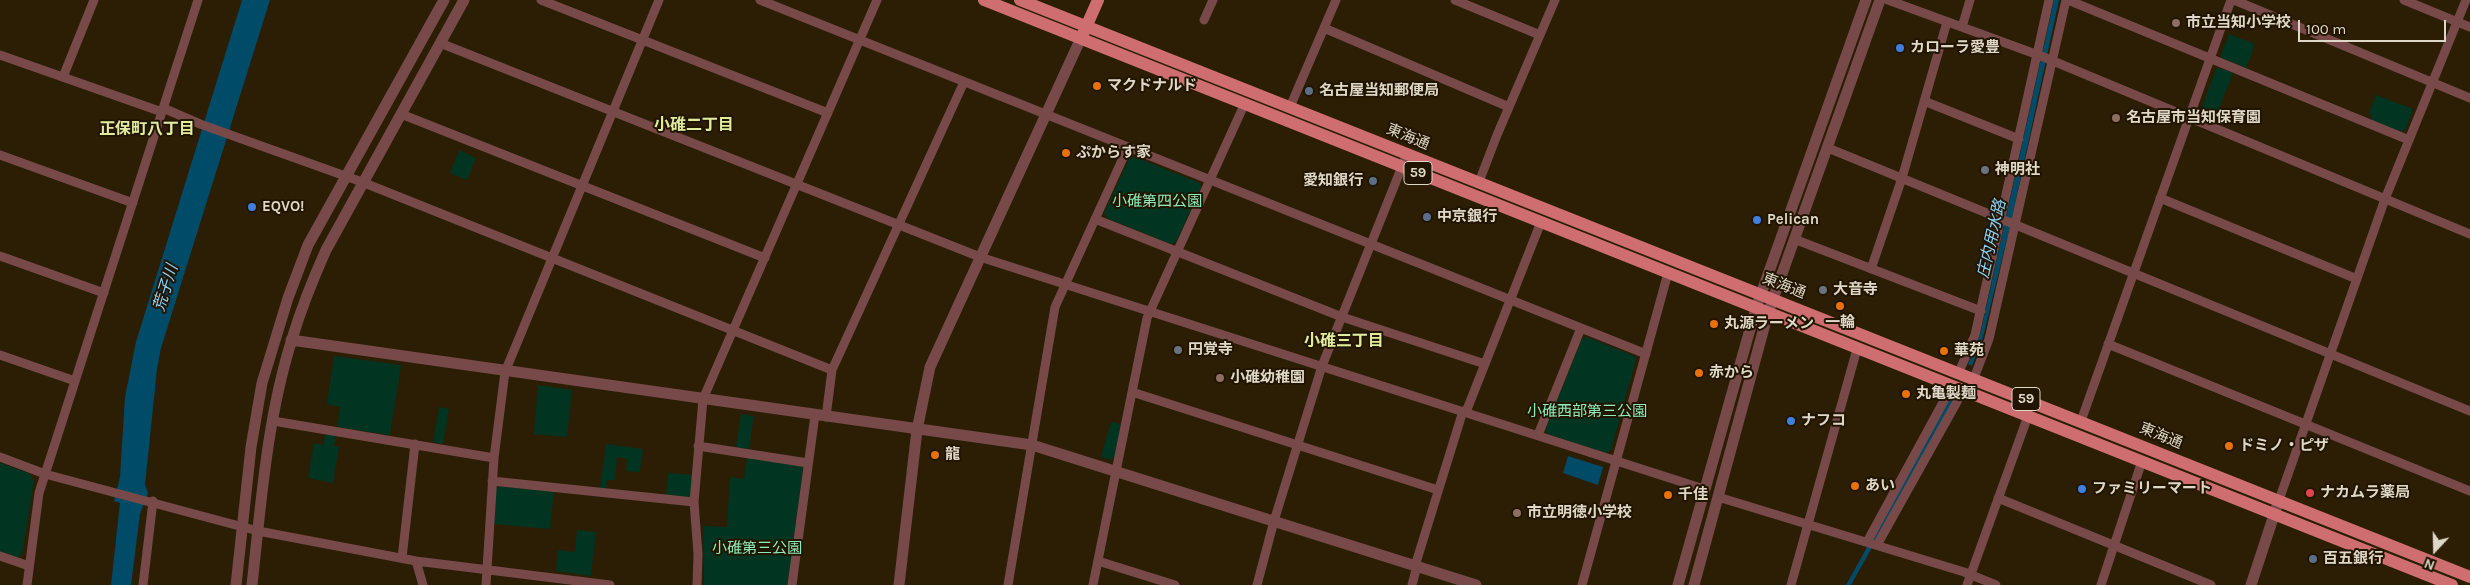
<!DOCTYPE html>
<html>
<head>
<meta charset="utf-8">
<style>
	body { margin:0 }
	#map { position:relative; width:2470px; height:585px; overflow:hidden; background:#2b1e05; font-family:Karla,sans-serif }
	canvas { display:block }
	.north { position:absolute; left:2410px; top:525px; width:50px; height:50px; -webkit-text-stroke:4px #211500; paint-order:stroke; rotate:201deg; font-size:14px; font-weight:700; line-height:20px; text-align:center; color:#dfd7c8 }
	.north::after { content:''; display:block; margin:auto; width:18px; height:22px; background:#dfd7c8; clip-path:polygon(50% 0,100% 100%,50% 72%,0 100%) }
	.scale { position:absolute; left:2298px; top:20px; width:148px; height:22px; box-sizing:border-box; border:2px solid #dfd7c8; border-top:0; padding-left:6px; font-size:15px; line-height:18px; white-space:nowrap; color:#dfd7c8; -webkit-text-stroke:4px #211500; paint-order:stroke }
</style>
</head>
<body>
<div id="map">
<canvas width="2470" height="585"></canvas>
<div class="north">N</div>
<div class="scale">100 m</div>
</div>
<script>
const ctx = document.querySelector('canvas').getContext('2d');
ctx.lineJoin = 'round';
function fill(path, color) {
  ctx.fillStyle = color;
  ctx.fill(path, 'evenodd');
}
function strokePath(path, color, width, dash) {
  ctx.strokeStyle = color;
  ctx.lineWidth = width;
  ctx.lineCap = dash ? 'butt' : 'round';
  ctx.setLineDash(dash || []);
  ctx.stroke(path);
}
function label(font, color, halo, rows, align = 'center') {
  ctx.font = font + ' Karla,"Noto Sans JP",sans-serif';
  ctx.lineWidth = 4;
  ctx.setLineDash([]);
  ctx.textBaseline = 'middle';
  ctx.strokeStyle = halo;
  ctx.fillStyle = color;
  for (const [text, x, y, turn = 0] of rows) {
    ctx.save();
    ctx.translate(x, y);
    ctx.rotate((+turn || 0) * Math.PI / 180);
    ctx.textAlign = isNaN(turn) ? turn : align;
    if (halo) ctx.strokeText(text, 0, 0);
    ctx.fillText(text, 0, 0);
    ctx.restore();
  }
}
const green = new Path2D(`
	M2229,34L2255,44L2246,68L2222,58L2221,55Z
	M2220,68L2233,73L2215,119L2203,114L2201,110L2216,69Z
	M2376,95L2413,109L2406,129L2401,132L2370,120L2372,116L2369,113Z
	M459,150L476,158L467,180L450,173Z
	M1135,157L1200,183L1201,187L1176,242L1171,244L1107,218L1104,213L1129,159Z
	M1587,337L1634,356L1636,359L1611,450L1606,453L1548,434L1545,430L1582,339Z
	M334,356L401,365L390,435L337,427L340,407L327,404Z
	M538,385L572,390L567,437L534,434Z
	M439,407L449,409L443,444L433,442Z
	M741,414L754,416L749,449L736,447Z
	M1111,422L1121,424L1115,456L1111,460L1101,457Z
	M325,434L336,436L334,446L339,447L333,483L308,478L314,443L323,445Z
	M606,444L643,449L640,472L626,471L627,459L617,457L615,480H607L606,488H600Z
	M747,458L802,466L803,468L788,585H704L703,526L727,527L730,477L744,479Z
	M0,463L30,474L34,481L22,554L16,558L0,552Z
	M668,473L692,475L691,494L688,497L666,495Z
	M499,486L554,492L550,529L494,524L496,489Z
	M577,530L596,532L591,576L556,571L558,550L575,552Z`);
const water = new Path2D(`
	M242,0H270L161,348L157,369L145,485L148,493L140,514L131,585H111L120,503L114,501L120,477L125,397L136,342Z
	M2054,0H2059L2012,218L1983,337L1972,366L1968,364L1980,335Z
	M1950,398L1955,399L1851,585H1846Z
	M1568,456L1603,467L1598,485L1563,473Z`);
const minor = new Path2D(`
	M541,0L828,113
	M760,0L1646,354
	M1455,0L1540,35
	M1888,0L2041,56L2470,234
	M2068,0L2409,140
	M2234,0L2470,98
	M2404,0L2470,27
	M1204,20L1213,0
	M1962,27L1970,0
	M1324,28L1509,107
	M440,43L980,257L1704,489
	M0,55L162,112
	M63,77L94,0
	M1924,101L2019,139
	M1290,107L1336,0
	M163,108L200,124L362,182L832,370
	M401,114L765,258
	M1828,148L2470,411
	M0,155L133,203
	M1479,182L1497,135L1555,0
	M2160,198L2357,279
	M1095,219L1342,317L1485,364
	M1794,239L1981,311
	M0,256L104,293
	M1871,269L1902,178L1947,22
	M2108,344L2470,491
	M0,355L75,381
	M1959,372L1975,335L2049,0
	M1974,378L1989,339L2066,0
	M1132,392L1438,490
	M1466,412L1541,222
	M826,417L832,370L964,82
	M273,421L494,458
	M2081,421L2231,0
	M1538,435L1581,328
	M698,446L808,463
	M0,457L45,474L258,531L416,561L610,585
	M492,481L694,502
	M1718,497L1964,572L1996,585
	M1998,498L2211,585
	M2279,500L2385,199L2466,0
	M1867,542L1952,386
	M1877,545L1963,391
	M0,556L29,566
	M402,558L415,444
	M416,561L423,585
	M1098,561L1175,585
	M1415,566L1463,411
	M27,585L39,493L198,0
	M143,585L153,501
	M486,585L494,458L505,372L659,0
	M697,585L698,554L694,502L703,399L877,0
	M792,585L815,415
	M1008,585L1055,307L1128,147
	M1093,585L1147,318L1245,103
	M1257,585L1274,521L1322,366L1407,154
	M1412,585L1417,566
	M1582,585L1668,273
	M1791,585L1857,349
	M1967,585L2028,416
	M2101,585L2142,461`);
const tertiary = new Path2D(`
	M291,340L1032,445L1476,585
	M236,585L251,447L262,383L288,298L308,245L444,0
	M252,585C261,503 267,418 292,339C301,309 313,279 326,250L464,0
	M899,585L917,430L930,367L1081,38
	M1678,585L1756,308L1866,0
	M1694,585L1768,313L1880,0
	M2251,585L2277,506`);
const primary = new Path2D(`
	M984,0L2452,585
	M1020,0L2470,577
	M1083,34L1098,0`);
const markers = [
	[2176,23,5,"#8d6e63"],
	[1900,48,5,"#3f7fe0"],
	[1097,86,5,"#e8710a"],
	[1309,91,5,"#5c6f8a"],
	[2116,118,5,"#8d6e63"],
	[1066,153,5,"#e8710a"],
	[1985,170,5,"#6b7280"],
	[1373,181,5,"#5c6f8a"],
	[252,207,5,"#3f7fe0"],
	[1427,217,5,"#5c6f8a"],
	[1757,220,5,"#3f7fe0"],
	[1823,290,5,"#6b7280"],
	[1840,306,5,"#e8710a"],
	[1714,324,5,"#e8710a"],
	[1178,350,5,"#6b7280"],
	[1944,351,5,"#e8710a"],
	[1699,373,5,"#e8710a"],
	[1220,378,5,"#8d6e63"],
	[1906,394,5,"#e8710a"],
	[1791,421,5,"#3f7fe0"],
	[2229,446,5,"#e8710a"],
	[935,455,5,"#e8710a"],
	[1855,486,5,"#e8710a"],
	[2082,489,5,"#3f7fe0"],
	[2310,493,5,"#e0444e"],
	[1668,495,5,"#e8710a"],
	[1517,513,5,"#8d6e63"],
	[2313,559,5,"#5c6f8a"]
];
const shields = [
	[1418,173,28],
	[2026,399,28]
];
const shieldNames = [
	["59",1418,173],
	["59",2026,399]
];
const poiNames = [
	["市立当知小学校",2186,23],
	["カローラ愛豊",1910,48],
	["マクドナルド",1107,86],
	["名古屋当知郵便局",1319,91],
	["名古屋市当知保育園",2126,118],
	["ぷからす家",1076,153],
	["神明社",1995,170],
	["愛知銀行",1363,181,"right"],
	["EQVO!",262,207],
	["中京銀行",1437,217],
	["Pelican",1767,220],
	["大音寺",1833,290],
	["一輪",1840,323,"center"],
	["丸源ラーメン",1724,324],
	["円覚寺",1188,350],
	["華苑",1954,351],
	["赤から",1709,373],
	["小碓幼稚園",1230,378],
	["丸亀製麺",1916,394],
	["ナフコ",1801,421],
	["ドミノ・ピザ",2239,446],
	["龍",945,455],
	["あい",1865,486],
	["ファミリーマート",2092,489],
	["ナカムラ薬局",2320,493],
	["千佳",1678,495],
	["市立明徳小学校",1527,513],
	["百五銀行",2323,559]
];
const streetNames = [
	["東海通",1408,137,22],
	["東海通",1784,286,21],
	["東海通",2161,436,22]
];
const parkNames = [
	["小碓第四公園",1157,202],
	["小碓西部第三公園",1587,412],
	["小碓第三公園",757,549]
];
const neighbourhoodNames = [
	["小碓二丁目",694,125],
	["正保町八丁目",147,129],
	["小碓三丁目",1344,341]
];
const waterNames = [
	["庄内用水路",1992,239,-77],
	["荒子川",166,288,-73]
];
fill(green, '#013521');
fill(water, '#004b68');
strokePath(minor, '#774949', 9);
strokePath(tertiary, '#774949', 11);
strokePath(primary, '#ce6e70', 12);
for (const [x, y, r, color] of markers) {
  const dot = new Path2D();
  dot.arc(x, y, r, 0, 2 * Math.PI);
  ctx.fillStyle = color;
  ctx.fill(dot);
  strokePath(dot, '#211500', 2);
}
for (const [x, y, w] of shields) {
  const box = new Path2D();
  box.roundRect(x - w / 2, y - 11.5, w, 23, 4);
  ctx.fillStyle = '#211500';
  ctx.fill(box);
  strokePath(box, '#dfd7c8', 1);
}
label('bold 14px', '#dfd7c8', null, shieldNames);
label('bold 15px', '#dfd7c8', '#211500', poiNames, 'left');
label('15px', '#dfd7c8', '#211500', streetNames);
label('15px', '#8deabc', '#211500', parkNames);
label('bold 16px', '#e0eb9d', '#211500', neighbourhoodNames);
label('italic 16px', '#8ad1f8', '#211500', waterNames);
</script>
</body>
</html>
